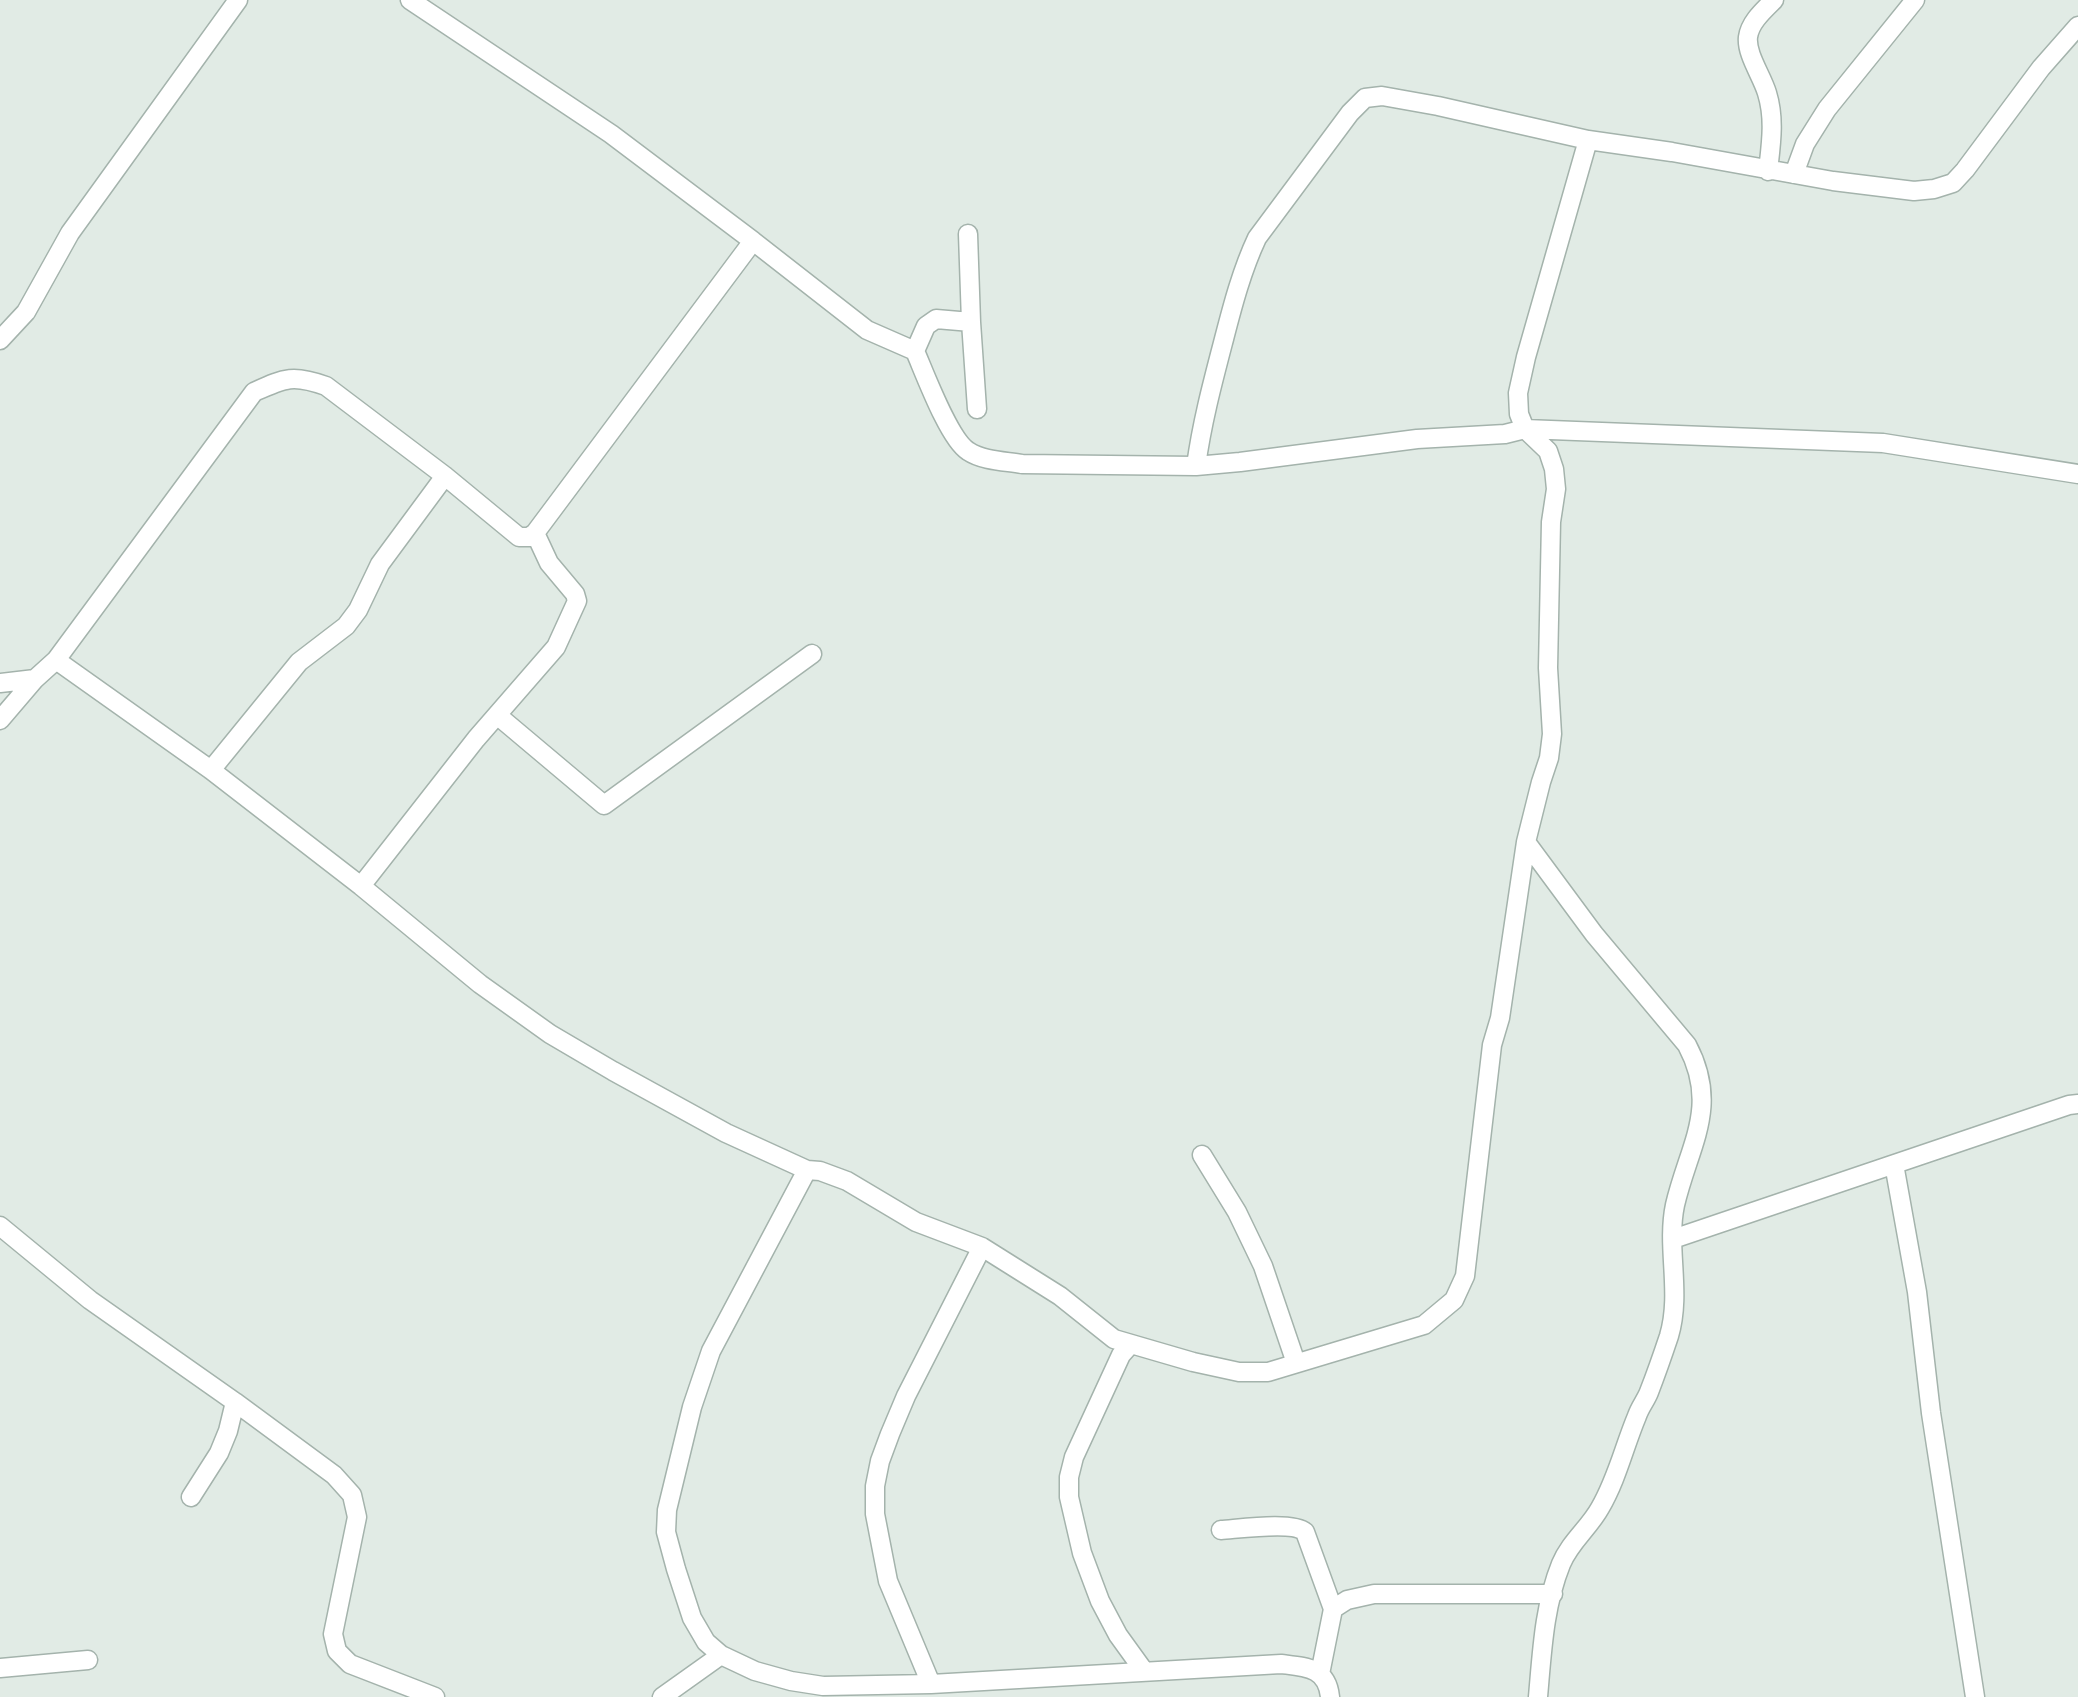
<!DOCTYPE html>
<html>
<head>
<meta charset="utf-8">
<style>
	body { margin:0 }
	canvas { display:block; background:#e1ebe5 }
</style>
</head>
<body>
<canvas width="2078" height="1697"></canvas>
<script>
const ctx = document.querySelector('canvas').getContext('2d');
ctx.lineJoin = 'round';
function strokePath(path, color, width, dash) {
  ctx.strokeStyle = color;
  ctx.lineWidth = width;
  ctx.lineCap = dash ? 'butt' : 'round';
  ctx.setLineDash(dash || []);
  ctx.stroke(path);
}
const minor = new Path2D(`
	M1768,171C1771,144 1775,119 1767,93C1762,76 1746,54 1748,37C1750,22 1764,10 1774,0
	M1794,174L1805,144L1827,109L1915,0
	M968,234L971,322L977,409
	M753,241L867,330L915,351C925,374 949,439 968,451C983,461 1004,461 1022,464L1196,466L1240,462L1417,439L1505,434L1525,429L1883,443L2078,474
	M0,340L26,312L70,233L238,0
	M915,351L926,326L936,319L971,322
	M1196,466C1202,422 1213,381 1224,339C1233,304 1242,270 1257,238L1350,113L1365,98L1382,96L1438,106L1588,140
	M56,660L211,770L361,886L480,984L550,1034L613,1071L726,1133L807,1170L820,1171L847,1181L916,1222L982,1247L1060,1296L1114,1339L1193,1362L1239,1372H1268L1424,1325L1454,1300L1465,1276L1492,1045L1500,1018L1526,842
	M0,683L35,679
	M497,715L604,805L812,654
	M0,720L35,679L56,660L254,392C285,378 293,374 326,386L445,476L519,537H529L535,533L753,241L611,134L410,0
	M211,770L299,662L346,626L358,610L380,564L445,476
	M361,886L476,739L556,647L577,601L575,594L549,563L535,533
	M1202,1155L1237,1212L1263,1266L1296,1363
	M1894,1164L1917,1292L1931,1413L1975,1697
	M807,1170L711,1351L692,1407L667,1510L666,1532L676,1569L692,1618L706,1642L721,1655L755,1671L791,1681L823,1686L931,1684L1281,1664C1305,1667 1327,1667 1330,1697
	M0,1226L90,1300L235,1402L228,1431L219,1453L191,1497
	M1673,1239L2069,1105L2078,1104
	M1130,1345L1121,1355L1074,1457L1069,1477V1497L1082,1553L1100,1601L1118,1635L1144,1671
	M235,1402L334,1475L352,1495L357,1517L333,1634L337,1651L350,1664L435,1697
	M1221,1530C1238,1529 1293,1521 1305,1532L1333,1609
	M0,1668L88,1660
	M1320,1674L1333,1609L1347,1600L1374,1594H1553
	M931,1684L888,1581L875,1514V1486L880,1461L890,1434L906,1396L982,1247
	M662,1697L721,1655
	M1538,1697C1542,1652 1544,1606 1561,1564C1570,1542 1589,1528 1600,1508C1617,1479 1624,1447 1637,1416C1640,1407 1646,1400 1649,1392C1656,1374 1663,1354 1669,1336C1682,1292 1666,1248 1675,1205C1689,1145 1720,1107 1687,1045L1594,934L1526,842L1541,782L1549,758L1552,734L1548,668L1551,522L1556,489L1554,469L1548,451L1525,429L1519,414L1518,393L1526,357L1588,140L1672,152L1833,181L1914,191L1934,189L1953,183L1965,170L2041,68L2078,26`);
strokePath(minor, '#a4b3ac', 21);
strokePath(minor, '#fff', 18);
</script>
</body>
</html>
